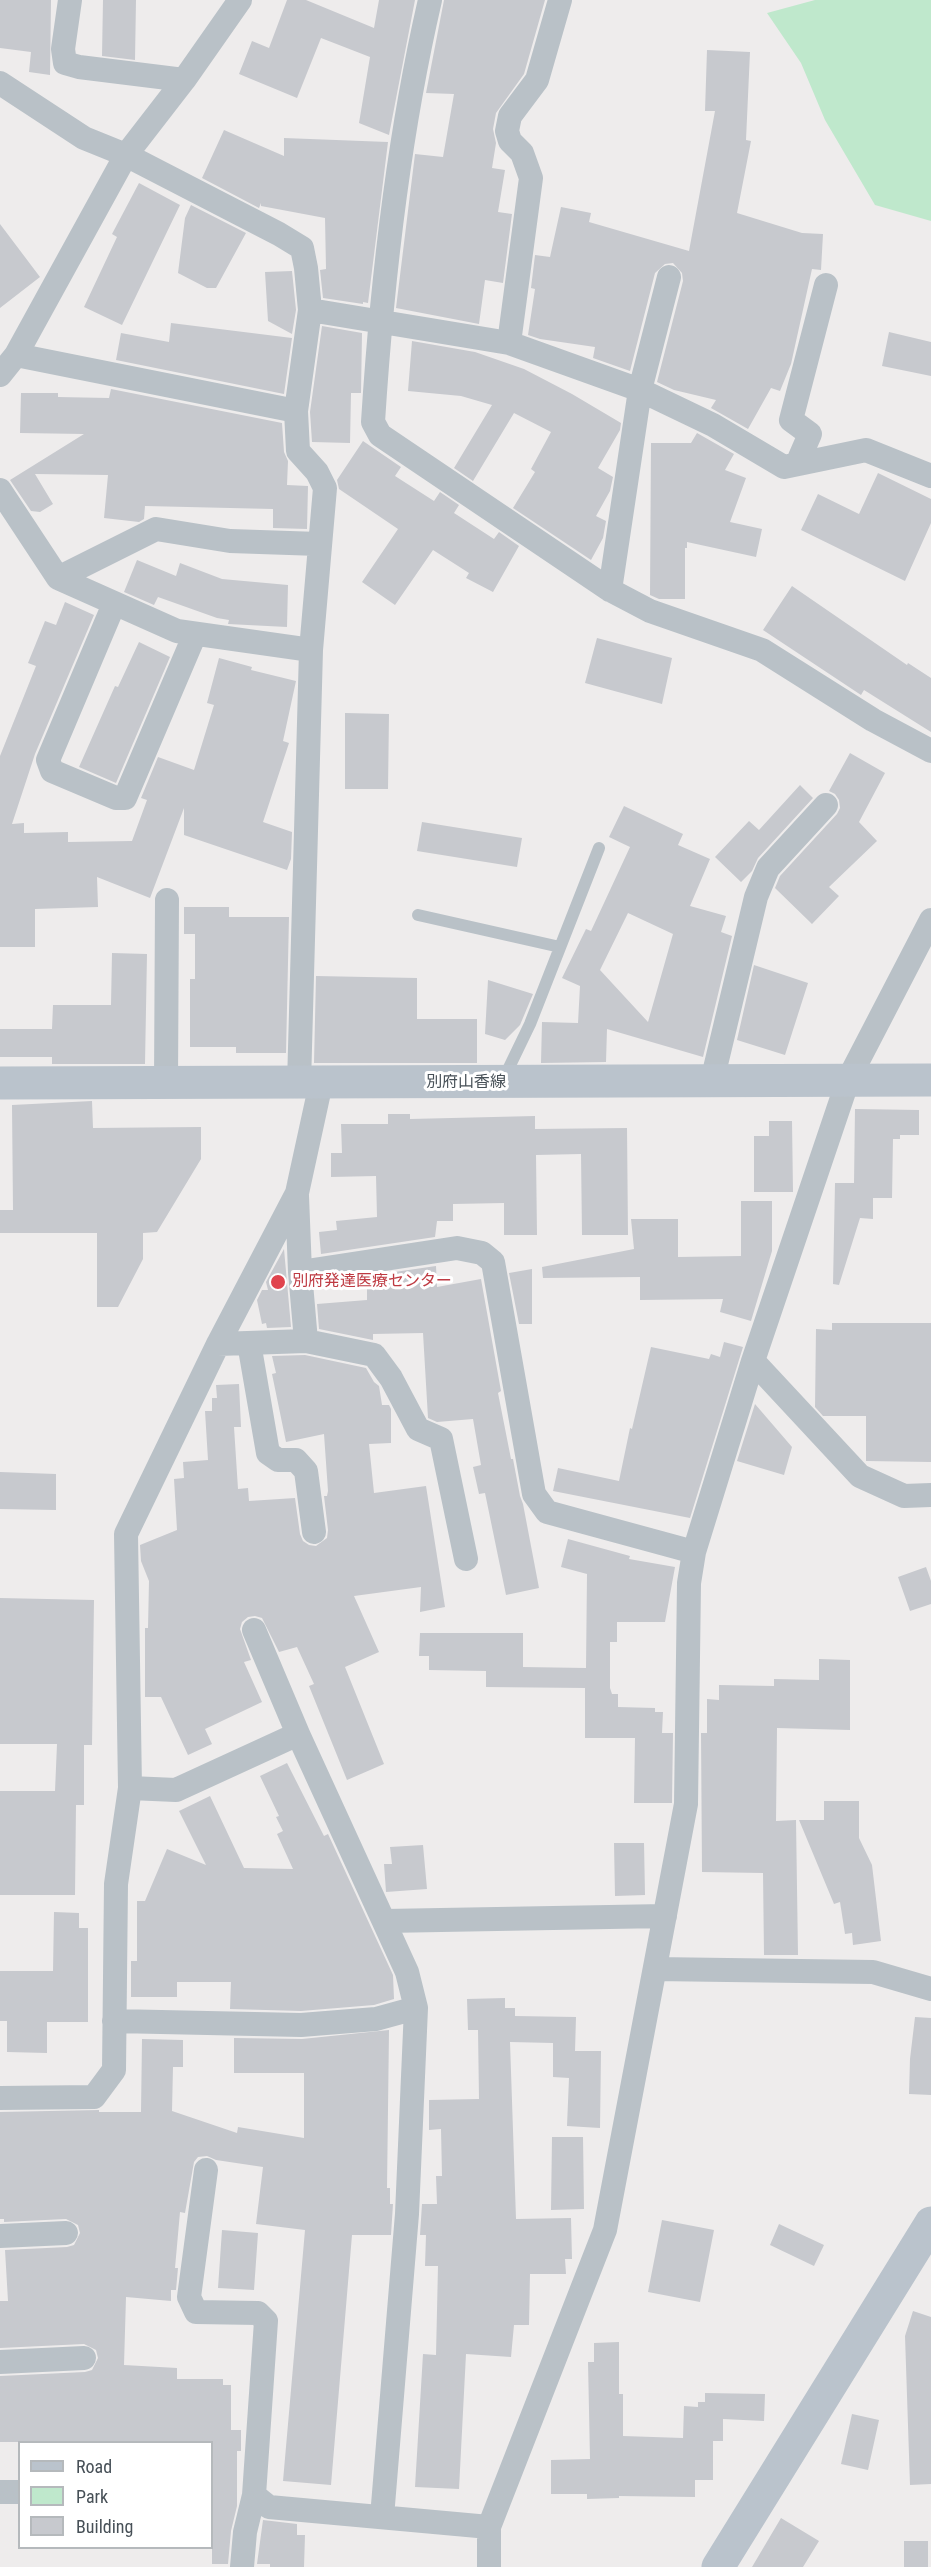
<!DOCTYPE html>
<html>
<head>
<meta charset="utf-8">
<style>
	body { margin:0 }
	#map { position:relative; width:931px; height:2567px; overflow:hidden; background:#eeecec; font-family:"Roboto Condensed",sans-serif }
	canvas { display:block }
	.legend { position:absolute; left:18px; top:2441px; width:195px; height:108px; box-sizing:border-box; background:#fff; border:2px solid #b5b9bc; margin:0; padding:8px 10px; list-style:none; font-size:18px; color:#475057 }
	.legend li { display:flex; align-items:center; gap:12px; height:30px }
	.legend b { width:30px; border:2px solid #b5b9bc }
</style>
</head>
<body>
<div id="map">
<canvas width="931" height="2567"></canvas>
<ul class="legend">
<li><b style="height:8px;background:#bac3cc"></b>Road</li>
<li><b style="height:16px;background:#bfe8cc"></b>Park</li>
<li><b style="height:16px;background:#c7c9ce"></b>Building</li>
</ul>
</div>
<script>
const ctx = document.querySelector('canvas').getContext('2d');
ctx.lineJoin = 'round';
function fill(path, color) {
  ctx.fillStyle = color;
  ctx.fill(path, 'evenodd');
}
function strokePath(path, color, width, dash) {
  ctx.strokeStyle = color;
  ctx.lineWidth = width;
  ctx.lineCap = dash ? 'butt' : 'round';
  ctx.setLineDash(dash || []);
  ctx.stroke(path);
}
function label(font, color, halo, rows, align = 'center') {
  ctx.font = font + ' "Roboto Condensed","Noto Sans JP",sans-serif';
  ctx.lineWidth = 6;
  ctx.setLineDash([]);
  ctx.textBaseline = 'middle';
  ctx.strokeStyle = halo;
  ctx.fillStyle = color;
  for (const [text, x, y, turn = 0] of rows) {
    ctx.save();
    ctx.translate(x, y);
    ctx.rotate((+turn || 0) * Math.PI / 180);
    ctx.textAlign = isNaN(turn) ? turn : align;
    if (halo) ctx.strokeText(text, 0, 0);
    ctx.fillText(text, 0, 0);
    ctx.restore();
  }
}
const green = new Path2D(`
	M815,0H931V221L875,205L825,120L801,63L767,13Z`);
const building = new Path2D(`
	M0,0H51L50,75L29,72L31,52L0,48Z
	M103,0H136L135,60L102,56Z
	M287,0H306L374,28L379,0H415L389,135L359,123L370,57L321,38L297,98L239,74L252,41L269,48Z
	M444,0H545L524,74L496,113L493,129L496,143L492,168L505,170L498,212L512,214L503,283L485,280L479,324L396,308L415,154L443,157L454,94L426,93Z
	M707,50L750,52L746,140L751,141L737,213L802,233L823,234L821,270L812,269L791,364L780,391L771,388L748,429L711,408L716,400L674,390L657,382L683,281L682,273L673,263L665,264L655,273L630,371L593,358L595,347L540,339L528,335L535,289L531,288L535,255L550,257L561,207L591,213L589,222L689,251L715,111H705Z
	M224,130L284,156V138L388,142L368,303L363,302V304L323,298L320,270L326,269L325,218L261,206V203L259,208L202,178Z
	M139,183L180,205L122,325L84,307L117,237L112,234Z
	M191,205L246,233L216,288H207L178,273L185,218Z
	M0,224L40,277L0,308Z
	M292,271L296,310L292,334L268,321L265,272Z
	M171,323L292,338L284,394L116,360L121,333L169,342Z
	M322,326L362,333L361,393H351L350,443L312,442L310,412Z
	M889,332L931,342V376L882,366Z
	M412,341L475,352L524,369L572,394L621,423L620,430L598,468L613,477L610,491L596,516L606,521L603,538L591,560L513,508L535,472L531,469L551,432L514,413L473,481L454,468L492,405L461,396L408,391Z
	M111,389L282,423L284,452L288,461L287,485L308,486L307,529L273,528V509L145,506L144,519L139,522L104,518L108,475L35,474L53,504L40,512L31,511L10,480L84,434L20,433L21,393H58V397L109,398Z
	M697,433L734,454L725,470L746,478L730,522L762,529L756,557L687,542V548H685V599H659L650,595L651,443H691Z
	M363,441L401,467L395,476L434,501L440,492L459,505L454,513L494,539L499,532L519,546L493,592L466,578L469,573L433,550L395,605L362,582L398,529L339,489L337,480Z
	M878,473L931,499V523L905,581L801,530L818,494L859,514Z
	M137,560L176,576L180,563L222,579L288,585L287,627L228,624L229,620L217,618L158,597L154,605L124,592Z
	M792,586L907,665L908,663L931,678V732L864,690L861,695L763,630Z
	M65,602L94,615L35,754L12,824L24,823V833L68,832V842L132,841L147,800L141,798L158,757L194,770L214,705L207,703L219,658L252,667L251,670L296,681L283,741L289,743L263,822L292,832L291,859L287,870L184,835V808L150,898L97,877L98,907L35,909V947H0V756L36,666L28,663L45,621L56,625Z
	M597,638L672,658L662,704L585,683Z
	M139,642L170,657L116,783L79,767L115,686L118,687Z
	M345,713L389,714L388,789H345Z
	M850,753L885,773L859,822L877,841L829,887L839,896L812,924L775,888L780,876L837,814L840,808L839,800L835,794L829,791Z
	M800,785L813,798L758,858L752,871L741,882L715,857L749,821L759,830Z
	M624,806L683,834L678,845L710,859L690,906L726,916L721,932L732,936L703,1057L607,1029L606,1062L541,1063L542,1022L578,1023L580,986L562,978L586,929L591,931L630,847L609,837ZM628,913L673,934L648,1022L600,970Z
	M422,822L522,838L517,867L417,851Z
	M184,907H229V917H289L286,1053H236V1047H190V979H195V934H184Z
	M112,953L147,954L145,1064H52V1057H0V1029H52L53,1005H111Z
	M754,965L808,983L785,1055L737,1040Z
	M316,976L417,978V1019H477V1063H314Z
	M488,980L533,994L520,1025L505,1040L485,1034Z
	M92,1101L93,1128L201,1127V1159L157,1232L143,1233V1259L118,1307H97V1233H0V1210H13L12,1105Z
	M855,1109L919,1110V1135H900V1139H893L892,1198H873V1219L860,1218L839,1285L833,1284L835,1183H854Z
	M388,1114H410V1119L535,1116V1129L627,1128L628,1235H582L581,1154L536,1155L537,1235H504V1203L453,1204V1221H437L435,1237L321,1254L319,1232L337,1230L336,1221L377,1217L376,1176L331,1177V1153H342L341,1124H388Z
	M769,1121H792L793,1192H754V1136H769Z
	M741,1201H772V1251L751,1321L720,1312L723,1299L640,1300V1277L543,1278L542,1267L634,1249L631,1219H678V1257L741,1256Z
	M284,1249L291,1327L267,1328L266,1323L262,1324L257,1300L262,1290H268L266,1282Z
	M436,1266L437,1287L481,1279L501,1391L498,1393L511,1459H513L520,1496L523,1504L539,1588L506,1595L485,1493L479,1494L473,1467L481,1465L473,1419L437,1422L428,1418L423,1333L373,1334V1340L319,1329L317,1304L367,1300V1276Z
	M532,1269V1324H519L509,1273Z
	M832,1323H931V1462L866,1461V1416H823L815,1407L816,1329L832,1330Z
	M724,1342L743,1347L690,1518L553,1491L558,1468L619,1481L630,1428L632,1429L651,1347L709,1359L711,1354L720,1357Z
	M305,1355L366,1368L374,1382L379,1386L382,1405H389L391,1409V1443L369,1444L374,1493L426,1486L445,1607L420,1612L421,1587L354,1596L379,1652L345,1667L384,1764L347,1780L309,1686L314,1684L297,1647L279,1652L262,1618L255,1616L248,1617L242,1622L240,1629L251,1660L244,1662L262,1702L205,1729L212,1744L188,1755L161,1697H145V1628H148L149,1581L141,1561L140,1545L177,1530L174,1479L184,1478L183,1462L208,1460L205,1411H212V1398H217L216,1385L239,1384L241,1427H234L238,1489L248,1488L249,1501L295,1498L300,1534L303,1541L309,1545L316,1546L327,1538L328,1530L324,1496H327L328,1491L324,1434L286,1442L272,1374L276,1373L272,1356Z
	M755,1404L792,1447L784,1475L737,1461Z
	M0,1472L56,1474V1510L0,1509Z
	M568,1539L630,1556L629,1559L675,1567L665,1622H617V1642H610V1688L612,1694H618V1707L655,1708V1712H663L662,1733H673L672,1803H634L635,1738H585V1688L486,1687V1671L429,1670V1656H419L420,1633H523V1667L586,1668L587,1574L561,1567Z
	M926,1567L931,1581V1604L910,1611L898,1577Z
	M0,1598L94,1600L92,1745H84V1805H76L75,1895H0V1791H55L57,1744H0Z
	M819,1659L850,1660V1730L777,1728L776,1821L796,1820L798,1955H764L763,1873L702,1872L701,1733H707V1699L719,1700V1685L774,1686V1679L819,1680Z
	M287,1763L324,1836L328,1834L393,1975L394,1999L374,2005L301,2011L230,2009L231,1982H177V1997H131V1961H137V1901H145L167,1849L206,1865L179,1811L210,1796L244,1868L293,1869L277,1834L283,1831L276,1817L279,1816L260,1776Z
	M824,1801H859V1838L872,1865L881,1941L853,1945L852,1933L845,1934L840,1902L834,1904L799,1820H824Z
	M614,1843H644L645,1895L615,1896Z
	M423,1845L427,1889L386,1892L384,1864H392L390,1847Z
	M54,1912L79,1913V1928H88V2022H47V2053L7,2052V2021H0V1971H53Z
	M505,1998V2008H515V2016L576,2017L575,2051H601L600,2128L567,2126L569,2078L553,2077V2043L510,2042L516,2219L571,2218L572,2259H565L566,2274H530L529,2325H514L511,2357L466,2354L459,2489L415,2487L423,2354L436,2355L438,2266H425L426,2235H420L422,2204H437L436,2176H442L441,2129L429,2130V2100L479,2099L478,2030H468L467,1999Z
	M915,2017L931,2018V2095L909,2094L910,2059Z
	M389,2030L387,2188H390V2204H393L391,2235H352L331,2485L283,2481L305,2230L256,2224L263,2167L216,2160L207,2156L198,2157L194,2162L185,2213L180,2212L175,2268H178L176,2290H171V2301L126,2297L124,2365L177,2368V2379H223V2385H231V2430H241V2451H237V2506L231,2531L228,2564H212V2442H0V2376L85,2372L92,2370L98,2358L96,2350L84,2344L0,2348V2301H8L5,2250L67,2247L74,2245L80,2233L78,2225L66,2219L4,2222V2219H0V2112L99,2110V2112H141L142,2039L183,2040V2067H173L172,2111L237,2133L238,2127L304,2138V2073H234V2038L302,2039Z
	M552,2137H583L584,2209L551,2210Z
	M662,2220L714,2230L700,2302L648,2292Z
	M779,2224L824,2245L814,2266L770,2245Z
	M222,2230L258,2233L254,2290L218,2288Z
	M913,2311L931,2317V2484L910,2485L905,2336Z
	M619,2342V2394H623V2436L683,2438L684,2406L698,2407V2402H705V2393L765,2394L764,2421L723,2419V2441H713V2480H695V2497L619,2496V2498L587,2499V2494H551V2460L590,2459L588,2362H594V2343Z
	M852,2414L879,2420L868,2470L841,2464Z
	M781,2518L819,2541L803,2567H752Z
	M263,2520L297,2524V2535H305L304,2567H270V2564H257Z
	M904,2541H928V2567H904Z`);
const lane = new Path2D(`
	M418,915L560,947
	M503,1080L530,1024L599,848`);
const street = new Path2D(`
	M70,0L63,49L65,63L79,67L184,80
	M430,0C398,138 382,280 373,422L380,435L610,590L650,611L762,650L873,720L931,751
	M0,83L84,138L126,155L279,234L302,248L306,268L310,310L296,411L298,451L317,472L325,488L311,650L299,1084
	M310,310L509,343L640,390L713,425L784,467L866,450L931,476
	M509,343L531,178L522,153L510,141L507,131L510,116L537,80L560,0
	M16,355L296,411
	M0,375L16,355L126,155L184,80L240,0
	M797,464L810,434L791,420L826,285
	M0,490L58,578L177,631L311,650
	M58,578L156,529L230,541L319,544
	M610,590L640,390L669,277
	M114,604L48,760L52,771L116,798H125L195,634
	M712,1081L756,897L768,868L826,805
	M166,1083L167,900
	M297,1196L300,1272L306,1341
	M300,1272L457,1248L482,1253L493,1262L534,1494L547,1512L694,1552
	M249,1343L268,1453L278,1460H296L306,1471L314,1532
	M218,1344L306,1341L374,1355L391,1378L418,1429L441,1439L466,1559
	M753,1361L860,1476L904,1496L931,1495
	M254,1630L298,1734
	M130,1788L176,1790L298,1734L407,1972L416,2008L407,2214L382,2517
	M385,1921L665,1916
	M655,1969L873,1972L931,1989
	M114,2021L301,2025L376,2019L416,2008
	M0,2098L94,2097L114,2070L116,1884L130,1788L126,1534L218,1344L297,1193L321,1083
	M206,2170L189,2297L196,2312L258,2313L266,2321L254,2495L269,2507L489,2527
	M0,2236L66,2233
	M0,2362L84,2358
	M0,2492H20
	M242,2567L245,2532L254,2495
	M489,2567V2527L605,2230L686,1804L689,1583L694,1552L753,1361L848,1080L931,920`);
const secondary = new Path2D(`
	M0,1083L931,1080
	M718,2567L931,2223`);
const markers = [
	[278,1282,8,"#e0444e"]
];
const streetNames = [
	["別府山香線",466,1083]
];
const healthNames = [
	["別府発達医療センター",292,1282]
];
fill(green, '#bfe8cc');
fill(building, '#c7c9ce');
strokePath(lane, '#b9c1c7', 12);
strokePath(street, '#b9c1c7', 24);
strokePath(secondary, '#bac3cc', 33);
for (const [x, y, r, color] of markers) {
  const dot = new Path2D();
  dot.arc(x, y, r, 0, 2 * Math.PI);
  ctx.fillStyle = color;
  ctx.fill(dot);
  strokePath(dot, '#fff', 2);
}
label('16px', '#475057', '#fff', streetNames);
label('16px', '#be3a42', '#fff', healthNames, 'left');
</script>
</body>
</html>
